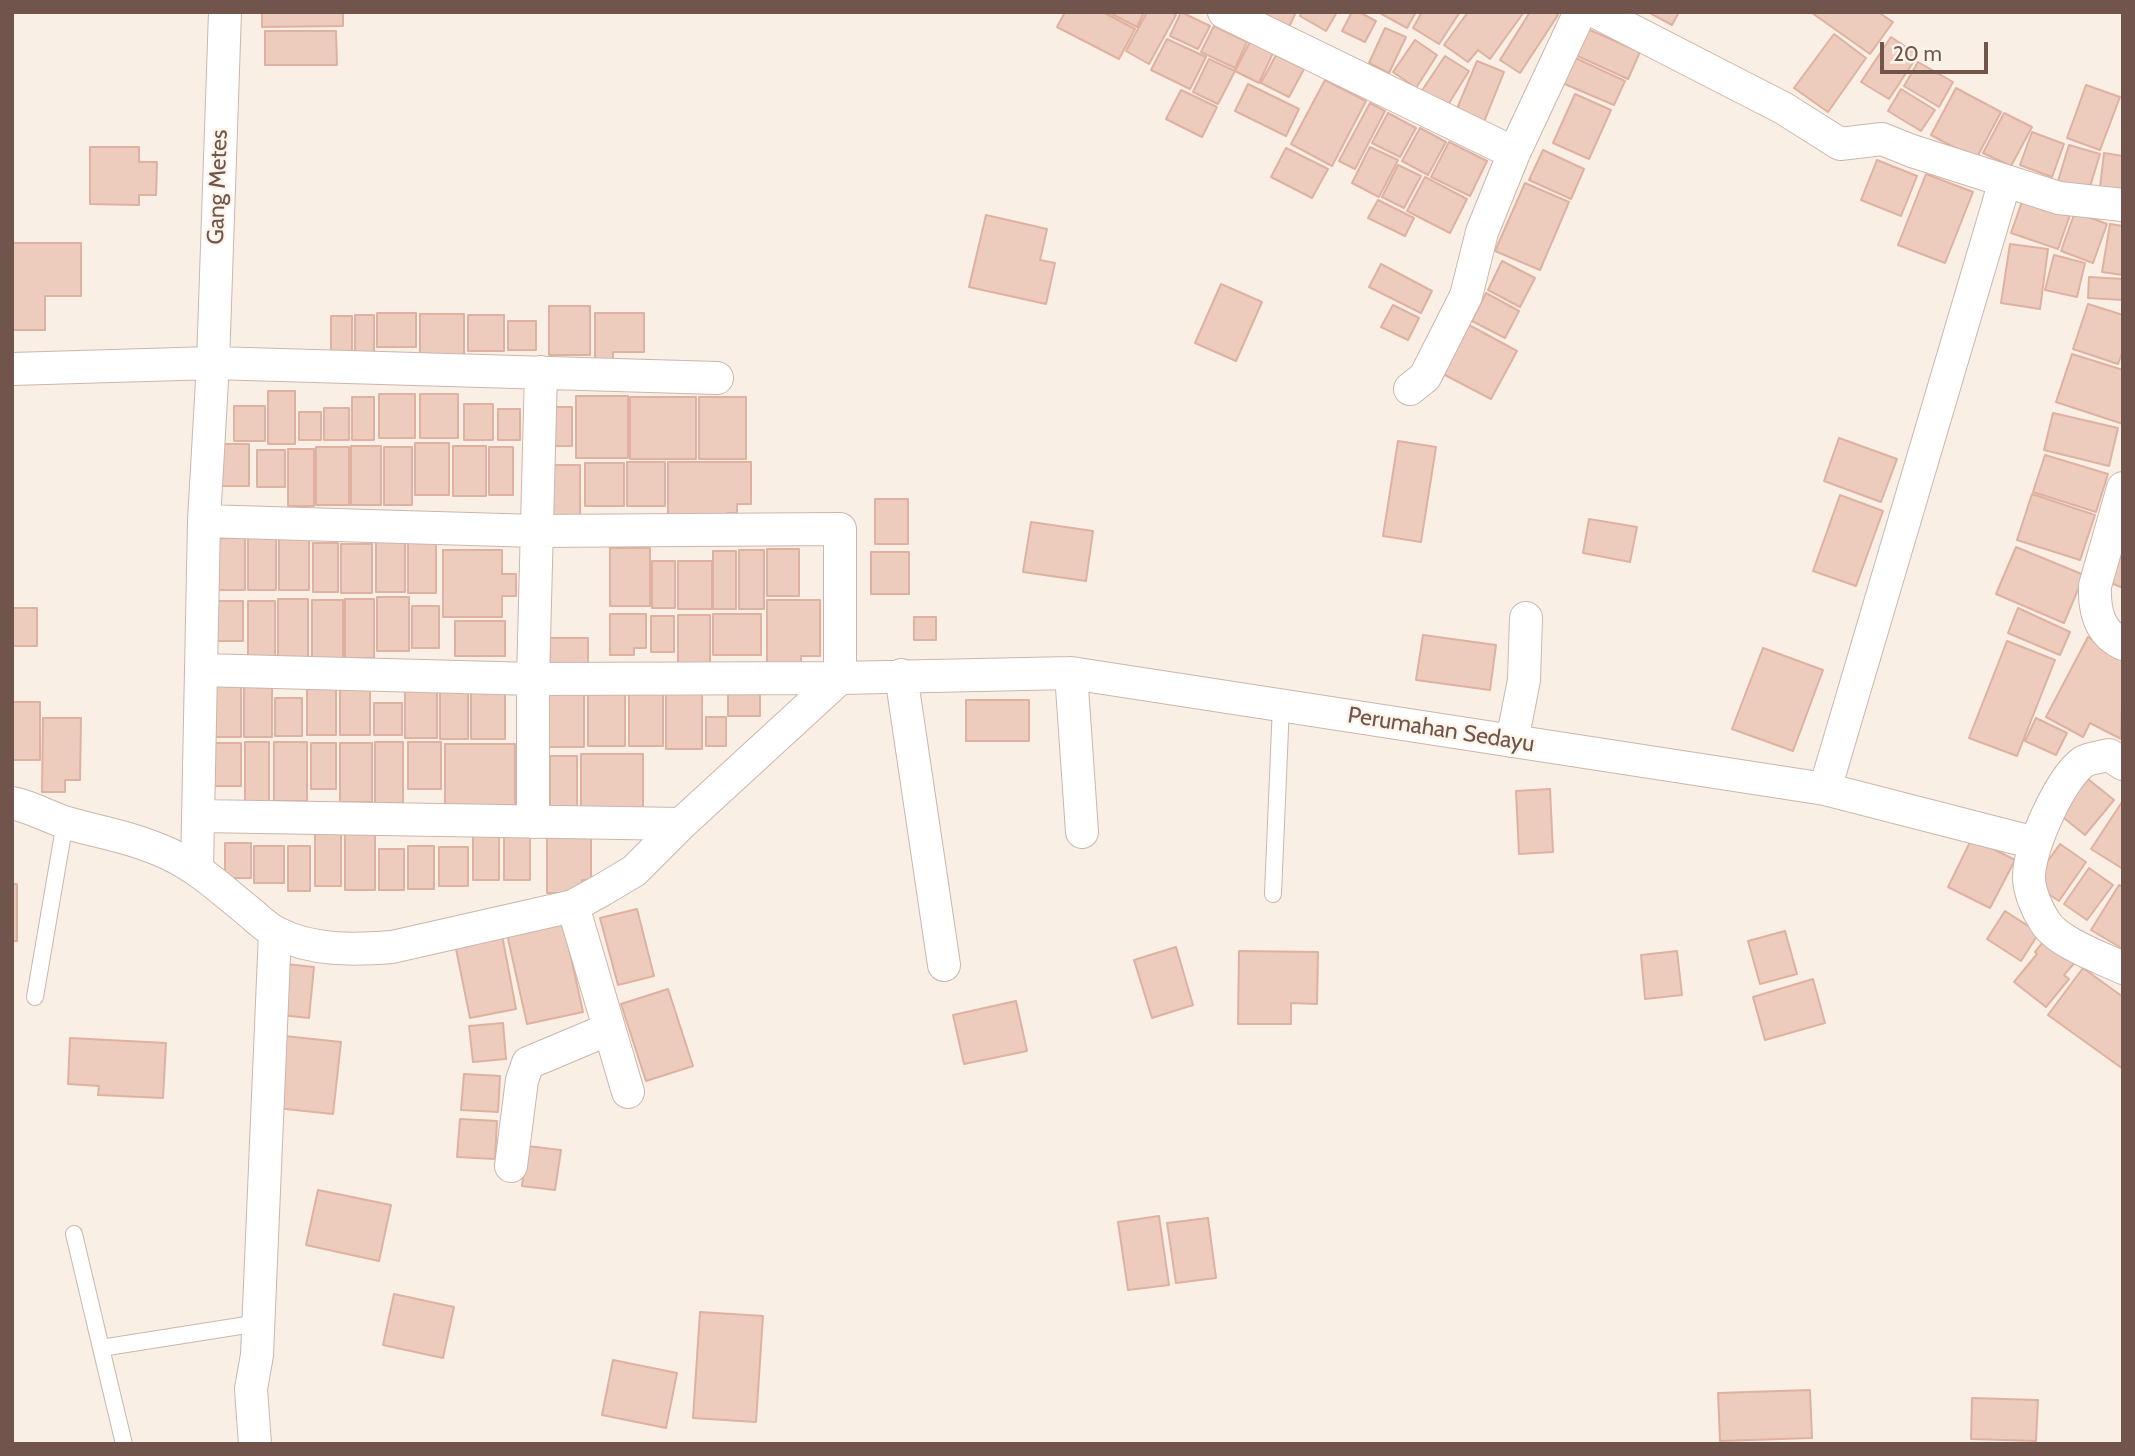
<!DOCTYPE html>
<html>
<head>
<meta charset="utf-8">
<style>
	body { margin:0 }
	#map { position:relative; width:2135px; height:1456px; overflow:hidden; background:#faefe4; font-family:Cabin,sans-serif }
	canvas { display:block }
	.frame { position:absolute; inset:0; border:14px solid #71554c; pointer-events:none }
	.scale { position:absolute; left:1880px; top:42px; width:108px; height:32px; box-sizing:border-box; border:4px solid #71554c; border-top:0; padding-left:9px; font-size:21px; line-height:24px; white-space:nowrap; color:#71554c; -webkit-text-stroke:5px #fdf4ea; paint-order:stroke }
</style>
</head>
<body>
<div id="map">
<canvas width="2135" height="1456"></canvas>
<div class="frame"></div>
<div class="scale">20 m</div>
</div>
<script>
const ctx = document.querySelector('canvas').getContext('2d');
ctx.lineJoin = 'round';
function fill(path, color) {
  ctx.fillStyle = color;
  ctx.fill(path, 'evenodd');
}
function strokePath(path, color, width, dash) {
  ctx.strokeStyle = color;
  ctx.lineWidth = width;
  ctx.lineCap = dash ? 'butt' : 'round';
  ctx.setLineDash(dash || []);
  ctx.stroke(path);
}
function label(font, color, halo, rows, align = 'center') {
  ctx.font = font + ' Cabin,sans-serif';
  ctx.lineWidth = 5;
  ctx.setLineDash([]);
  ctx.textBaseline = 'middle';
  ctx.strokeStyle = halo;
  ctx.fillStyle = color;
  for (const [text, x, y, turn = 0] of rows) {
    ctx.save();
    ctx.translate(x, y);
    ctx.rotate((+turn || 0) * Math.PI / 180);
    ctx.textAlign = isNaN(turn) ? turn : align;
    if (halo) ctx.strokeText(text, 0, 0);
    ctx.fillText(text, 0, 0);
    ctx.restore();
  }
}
const building = new Path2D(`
	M262,12H343V26L262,27Z
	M1065,12H1103L1135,29L1119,59L1057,27Z
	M1108,12H1144L1137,27Z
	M1147,12H1171L1176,15L1149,64L1126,51Z
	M1181,12L1210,26L1198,49L1170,36Z
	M1260,12H1296L1289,27Z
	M1302,12H1337L1326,31L1300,16Z
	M1352,12H1359L1376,21L1365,42L1342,31Z
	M1378,12H1416L1407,28Z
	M1422,12H1460L1439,44L1413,28Z
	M1468,12H1524L1490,59L1478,50L1468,62L1444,45Z
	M1530,12H1554L1558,15L1520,73L1500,60Z
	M1648,12H1679L1672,25Z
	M1878,12L1893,22L1870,54L1812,13Z
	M1214,26L1247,42L1235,68L1201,52Z
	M1583,27L1640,52L1628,79L1571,53Z
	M1385,28L1406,37L1389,73L1369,63Z
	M265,31H336L337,65H265Z
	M1834,34L1866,58L1828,112L1794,88Z
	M1891,37L1918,55L1889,99L1861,82Z
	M1167,39L1206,57L1190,89L1151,70Z
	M1415,40L1437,55L1416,88L1393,72Z
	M1250,42L1273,53L1259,83L1235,71Z
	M1276,55L1304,69L1289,97L1261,83Z
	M1445,56L1469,71L1446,108L1421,92Z
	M1571,56L1625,81L1614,105L1560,82Z
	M1209,59L1235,71L1218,104L1193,92Z
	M1477,61L1504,72L1484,122L1456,111Z
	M1918,62L1953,82L1939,107L1904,86Z
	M1325,80L1366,101L1332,166L1291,144Z
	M1248,84L1299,109L1286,136L1235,111Z
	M2086,85L2120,97L2100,150L2067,138Z
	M1956,88L2001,112L1976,159L1931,135Z
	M1901,89L1935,110L1921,131L1888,111Z
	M1181,90L1217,107L1202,137L1166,119Z
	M1575,94L1611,110L1589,159L1553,143Z
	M1370,103L1385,111L1355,169L1339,161Z
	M1388,113L1416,128L1400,157L1372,143Z
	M2004,113L2032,127L2011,166L1983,153Z
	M1420,128L1446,142L1428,175L1402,161Z
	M2032,132L2064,144L2052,177L2020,165Z
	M1449,142L1487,161L1470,196L1431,177Z
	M2069,145L2100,154L2089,190L2058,181Z
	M90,147H139V162H157L156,195H139V205L90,204Z
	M1370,147L1398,160L1379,197L1352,183Z
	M1286,148L1328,169L1312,198L1271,177Z
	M1543,150L1584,169L1571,199L1529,180Z
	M2104,153L2123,156V190L2100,187Z
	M1877,160L1917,176L1901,216L1861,200Z
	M1398,165L1421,176L1404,208L1382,197Z
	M1926,174L1973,192L1945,263L1898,245Z
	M1425,177L1467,199L1450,233L1407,211Z
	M1525,183L1569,202L1540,270L1495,251Z
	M2024,196L2071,212L2058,249L2011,233Z
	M1378,200L1414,218L1405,236L1368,218Z
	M2075,212L2107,224L2093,263L2061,251Z
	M986,215L1047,229L1040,260L1055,263L1046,304L969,287Z
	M2110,224L2123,226V275L2102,272Z
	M12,243H81V296H45V330H12Z
	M2010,244L2048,249L2040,309L2001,303Z
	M2054,255L2085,263L2077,297L2045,290Z
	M1502,261L1535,278L1520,307L1488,290Z
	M1381,264L1432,291L1421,313L1369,287Z
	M2089,277L2123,279V300L2088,298Z
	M1221,284L1262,302L1236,361L1195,343Z
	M1486,293L1519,311L1505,338L1472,321Z
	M2088,304L2123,315V350L2118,364L2073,349Z
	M1393,305L1419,318L1408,340L1381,327Z
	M549,306H590V355H549Z
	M377,313H416V347H377Z
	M595,313H644V352H613V360H595Z
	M420,314H464V361H420Z
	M355,315H374V360H355Z
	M468,315H504V351H468Z
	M331,316H352V354H331Z
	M508,321H536V350H508Z
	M1469,325L1517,351L1491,399L1443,374Z
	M2072,354L2123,370V424L2056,402Z
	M268,391H295V444H268Z
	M379,394H415V438H379Z
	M420,394H458V438H420Z
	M576,396H628V458H576Z
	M352,397H374V440H352Z
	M630,397H696V459H630Z
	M699,397H746V459H699Z
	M464,404H493V440H464Z
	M234,406H265V441H234Z
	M552,407H572V446H552Z
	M324,408H349V440H324Z
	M498,409H520V440H498Z
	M299,412H321V440H299Z
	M2053,413L2118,428L2109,466L2044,450Z
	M1839,438L1897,459L1881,502L1824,481Z
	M1398,441L1436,447L1421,542L1383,536Z
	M415,443H449V495H415Z
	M219,444H249V486H219Z
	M351,446H381V505H351Z
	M453,446H486V496H453Z
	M316,447H349V505H316Z
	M384,447H412V505H384Z
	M489,447H513V495H489Z
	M288,449H314V506H288Z
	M257,450H285V487H257Z
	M2045,455L2108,474L2096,512L2033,492Z
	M627,462H665V506H627Z
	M668,462H751V504H737V513H727V523H668Z
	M585,463H624V506H585Z
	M550,465H580V518H550Z
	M2032,494L2095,515L2080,560L2017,540Z
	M1840,495L1883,511L1856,586L1813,571Z
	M875,499H908V544H875Z
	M1589,519L1637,527L1630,562L1583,553Z
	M1031,522L1093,531L1086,581L1023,572Z
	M279,537H309V590H279Z
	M215,538H245V590H215Z
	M248,538H276V590H248Z
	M408,541H436V593H408Z
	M376,542H405V592H376Z
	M313,543H338V592H313Z
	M341,544H372V593H341Z
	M2016,547L2084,575L2064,623L1996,594Z
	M610,548H650V606H610Z
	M767,549H799V596H767Z
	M443,550H502V574H516V596H502V617H443Z
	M739,550H764V609H739Z
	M713,551H736V609H713Z
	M2118,551L2123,553V588L2104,580Z
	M871,552H909V594H871Z
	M652,561H675V608H652Z
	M678,561H712V609H678Z
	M377,597H409V651H377Z
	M278,599H308V659H278Z
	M345,599H374V658H345Z
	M312,600H343V660H312Z
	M767,600H820V656H801V670H767Z
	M215,601H243V641H215Z
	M248,601H275V660H248Z
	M412,606H439V648H412Z
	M12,608H37V646H12Z
	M2018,608L2070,632L2060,655L2008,633Z
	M610,614H646V648H634V655H610Z
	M713,614H761V655H713Z
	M678,615H710V663H678Z
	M651,616H674V652H651Z
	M914,617H936V640H914Z
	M455,621H505V656H455Z
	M1423,635L1496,645L1490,690L1416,680Z
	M2088,637L2123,655L2121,739L2090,723L2083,737L2046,717Z
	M550,638H588V664H550Z
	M2007,641L2055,660L2017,756L1969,738Z
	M1763,648L1823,670L1793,751L1732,729Z
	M213,683H241V737H213Z
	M244,685H272V737H244Z
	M307,687H336V735H307Z
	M340,687H370V735H340Z
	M471,687H505V739H471Z
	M405,688H437V738H405Z
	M440,688H468V739H440Z
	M549,691H584V747H549Z
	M588,691H625V746H588Z
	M728,691H760V716H728Z
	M629,693H663V746H629Z
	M666,693H702V749H666Z
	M275,698H302V736H275Z
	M966,700H1029V741H966Z
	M12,702H40V760H12Z
	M374,703H402V735H374Z
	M706,717H726V746H706Z
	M43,718H81L80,780H65V792H42Z
	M2036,718L2067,733L2056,755L2025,741Z
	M245,742H269V802H245Z
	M274,742H307V801H274Z
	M375,742H403V803H375Z
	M408,742H441V789H408Z
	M211,743H241V786H211Z
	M311,743H336V789H311Z
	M340,743H372V802H340Z
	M445,744H515V805H445Z
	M581,754H643V811H581Z
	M550,756H577V810H550Z
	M2088,779L2114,800L2085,835L2059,814Z
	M1550,789L1553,852L1519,854L1516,791Z
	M2122,802L2123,803V869L2091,849Z
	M547,831H591V880H582V893H547Z
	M315,832H341V886H315Z
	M345,833H375V890H345Z
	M473,836H499V880H473Z
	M504,836H530V880H504Z
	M1972,838L2015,860L1990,908L1948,887Z
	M225,843H251V878H225Z
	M2060,844L2086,862L2059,901L2032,883Z
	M254,846H284V883H254Z
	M288,846H310V891H288Z
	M408,846H434V889H408Z
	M439,847H468V886H439Z
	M379,849H404V890H379Z
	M2089,868L2113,885L2087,920L2064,904Z
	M12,884H17V941H12Z
	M2119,885L2123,887V949L2091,930Z
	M637,909L654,976L618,985L600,918Z
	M2005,911L2039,933L2021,961L1987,939Z
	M563,921L583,1012L527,1024L507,934Z
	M1785,931L1797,974L1760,984L1748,941Z
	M502,935L516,1009L470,1018L455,944Z
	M2046,938L2076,961L2064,975L2069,979L2046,1007L2014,982L2037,954L2035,952Z
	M1176,947L1193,1005L1152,1018L1134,960Z
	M1239,951L1318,952L1317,1004L1291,1003V1024H1238Z
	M1677,951L1682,995L1645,999L1641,955Z
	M286,964L314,967L309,1018L281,1015Z
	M2083,968L2123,997V1069L2048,1015Z
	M1813,979L1825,1023L1765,1040L1753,997Z
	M668,989L693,1066L646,1081L621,1004Z
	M1016,1001L1027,1051L964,1064L953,1015Z
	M503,1023L506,1059L473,1062L469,1026Z
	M284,1036L341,1042L333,1114L276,1108Z
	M70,1038L166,1043L163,1098L98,1095L99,1086L68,1084Z
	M464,1074L500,1076L498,1112L461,1110Z
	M460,1119L497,1121L495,1159L457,1157Z
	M527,1146L561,1150L555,1190L522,1186Z
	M318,1190L391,1205L379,1261L306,1245Z
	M1159,1216L1169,1285L1128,1290L1118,1222Z
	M1208,1218L1216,1278L1176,1283L1167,1223Z
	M394,1294L454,1307L443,1358L383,1345Z
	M700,1312L763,1316L756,1422L693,1418Z
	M613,1360L677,1373L666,1428L602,1415Z
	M1810,1390L1812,1438L1720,1441L1718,1393Z
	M1972,1398L2038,1400L2036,1441L1971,1439Z`);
const service = new Path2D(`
	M1273,894L1281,705
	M35,997L65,822
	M74,1234L101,1348
	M124,1444L101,1348L259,1323`);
const minor = new Path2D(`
	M1224,12L1514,153
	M1596,12L1783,108L1840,144L1882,139L1912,151L2059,198L2123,205
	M12,369L213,363L717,378
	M1410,389L1425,377L1466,296L1482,232L1514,153L1580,12
	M2123,488L2095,586C2094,611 2099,633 2123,644
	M201,670L533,679L840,678L1071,673L1825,789L2035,843
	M1071,673L1082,832
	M901,675L944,965
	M1512,741L1524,680L1526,618
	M2123,764L2109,755C2101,757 2089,758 2083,762C2060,779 2029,848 2029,877C2029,891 2037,910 2045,922C2057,942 2102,958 2123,968
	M1825,789L2005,181
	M12,803C32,807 48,817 67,823C103,833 135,838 169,854C199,868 222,890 247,910C256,917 266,928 277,933C312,951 353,950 392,947L573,906L602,890L634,871L681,824L840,678V529L536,531L204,521
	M200,816L681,824
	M533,822V679L541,372
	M197,869L204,521L213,363L225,12
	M573,906L628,1092
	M511,1166L522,1080L528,1063L609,1029
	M255,1444L251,1389L257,1355L275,932`);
const streetNames = [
	["Gang Metes",218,187,-88],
	["Perumahan Sedayu",1441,730,9]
];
fill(building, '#edccbe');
strokePath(building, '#dfb1a0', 2);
strokePath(service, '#cbb6ac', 18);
strokePath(minor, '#cbb6ac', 34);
strokePath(service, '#fff', 16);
strokePath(minor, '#fff', 32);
label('23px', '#71554c', '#fdf4ea', streetNames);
</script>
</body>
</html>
